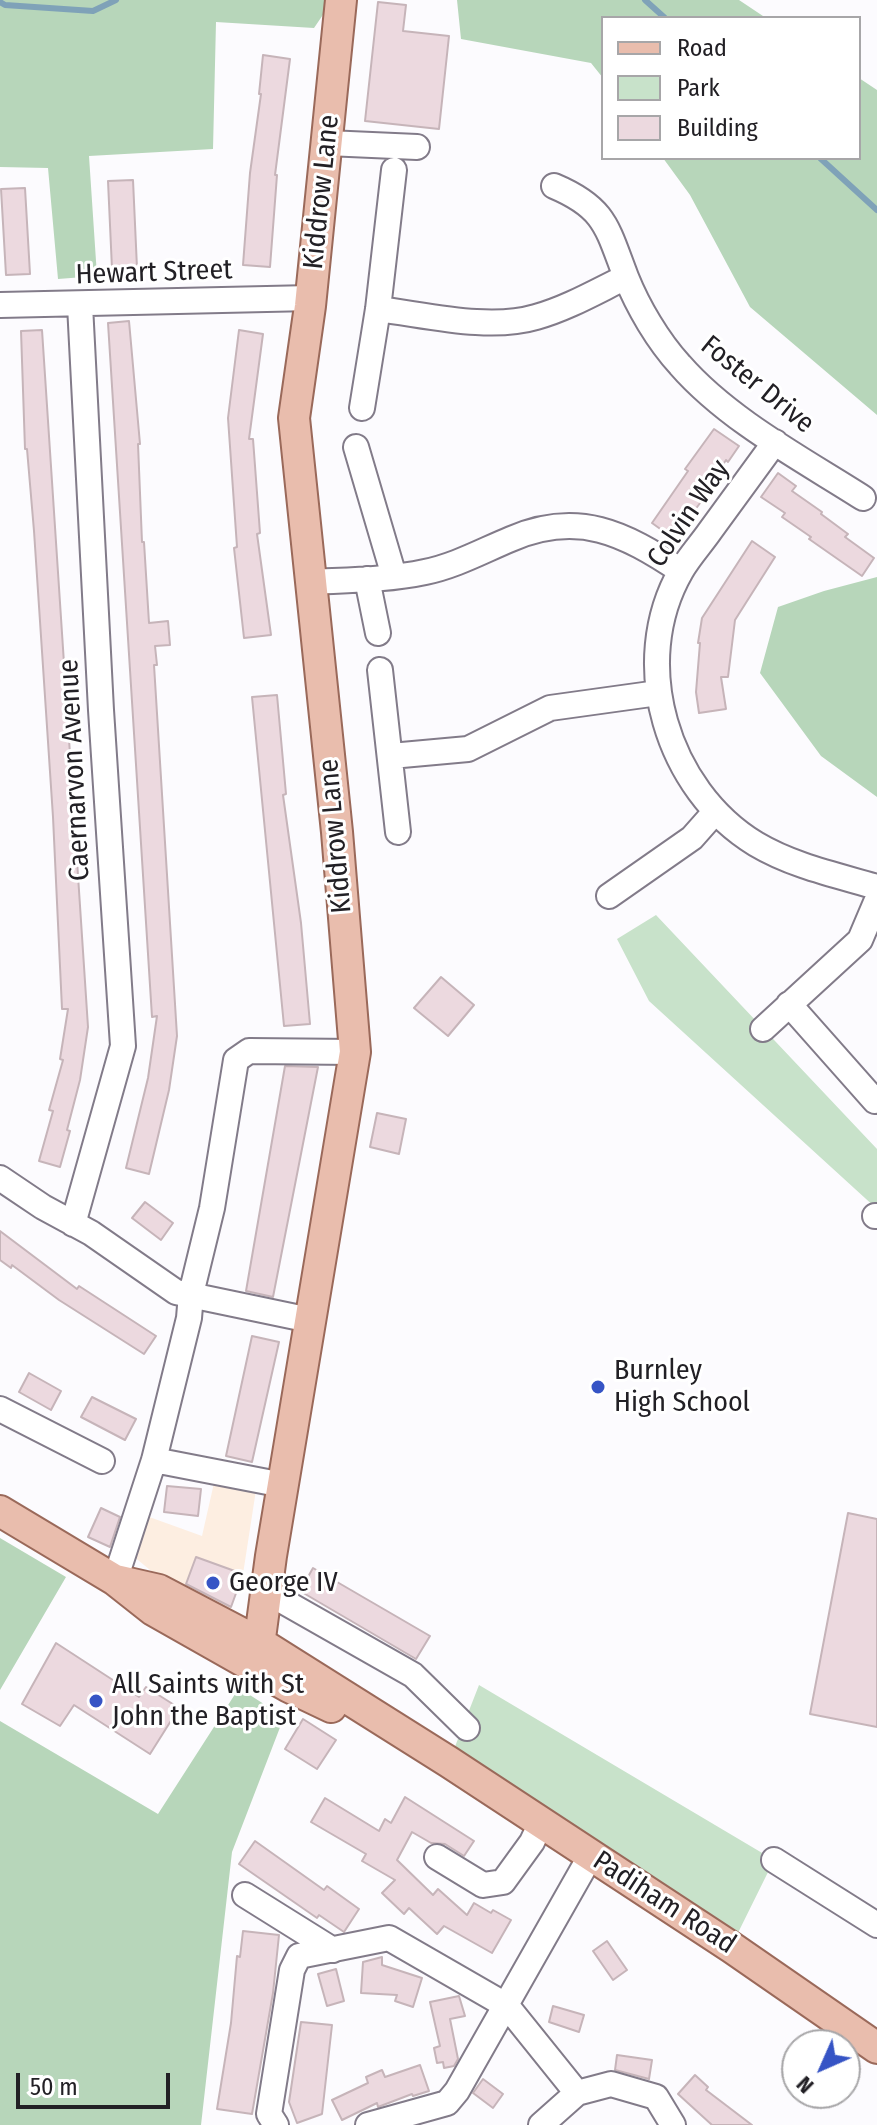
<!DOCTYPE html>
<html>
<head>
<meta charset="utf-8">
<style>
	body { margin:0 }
	#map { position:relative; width:877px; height:2125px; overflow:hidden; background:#fcfbfe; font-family:"Fira Sans Condensed",sans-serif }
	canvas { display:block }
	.legend { position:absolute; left:601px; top:16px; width:260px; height:144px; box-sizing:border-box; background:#fff; border:2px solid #a7a6a8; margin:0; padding:10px 14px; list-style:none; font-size:24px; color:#222025 }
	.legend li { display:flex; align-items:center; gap:16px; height:40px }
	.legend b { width:40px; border:2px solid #a7a6a8 }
	.north { position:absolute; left:781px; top:2029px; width:80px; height:80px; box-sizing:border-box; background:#fff; border:2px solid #a7a6a8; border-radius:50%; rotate:225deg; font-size:22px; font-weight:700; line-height:32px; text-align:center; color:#222025 }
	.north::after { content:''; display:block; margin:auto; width:28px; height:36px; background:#3654c5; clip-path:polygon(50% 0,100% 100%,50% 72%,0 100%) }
	.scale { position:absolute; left:16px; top:2073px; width:154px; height:36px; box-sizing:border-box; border:4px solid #222025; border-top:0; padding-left:10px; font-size:24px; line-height:28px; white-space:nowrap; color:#222025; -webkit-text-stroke:6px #fff; paint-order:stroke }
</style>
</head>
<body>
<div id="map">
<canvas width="877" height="2125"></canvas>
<ul class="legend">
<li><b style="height:10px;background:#e9bdad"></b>Road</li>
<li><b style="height:22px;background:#c8e2ca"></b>Park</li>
<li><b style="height:22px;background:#ecd9df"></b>Building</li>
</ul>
<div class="north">N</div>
<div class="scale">50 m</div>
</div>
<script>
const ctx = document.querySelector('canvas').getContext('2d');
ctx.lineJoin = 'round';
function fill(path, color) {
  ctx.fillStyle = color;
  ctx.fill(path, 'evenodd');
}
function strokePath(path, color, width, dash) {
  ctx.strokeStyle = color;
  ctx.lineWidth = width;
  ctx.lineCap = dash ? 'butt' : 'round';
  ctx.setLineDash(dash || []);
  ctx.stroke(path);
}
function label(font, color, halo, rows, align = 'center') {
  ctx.font = font + ' "Fira Sans Condensed",sans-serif';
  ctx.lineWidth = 6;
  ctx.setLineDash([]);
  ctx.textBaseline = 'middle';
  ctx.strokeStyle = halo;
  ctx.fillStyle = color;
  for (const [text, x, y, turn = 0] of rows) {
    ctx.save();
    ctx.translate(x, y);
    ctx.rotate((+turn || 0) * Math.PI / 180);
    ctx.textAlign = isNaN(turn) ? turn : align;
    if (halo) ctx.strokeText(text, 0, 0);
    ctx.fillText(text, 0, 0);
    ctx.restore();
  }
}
const commercial = new Path2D(`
	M214,1483L256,1490L243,1574L230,1609L172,1588L133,1556L141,1514L202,1536Z`);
const green = new Path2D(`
	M656,915L877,1149V1209L649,1001L617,939Z
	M479,1685L774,1860L731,1947L449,1762Z`);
const forest = new Path2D(`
	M0,0H333L314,28L216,22L213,149L89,156L97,276L58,279L48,168L0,167Z
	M457,0H739L766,18H603V78L591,63L461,39Z
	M859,78L877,90V415L750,307L690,195L663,158H859Z
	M877,577V797L821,756L760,673L778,607L824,591Z
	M0,1538L66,1577L0,1690Z
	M239,1688L284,1717L232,1852L201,2125H0V1721L158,1814Z`);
const stream = new Path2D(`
	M645,0L665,18
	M0,2L5,5L93,11L116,0
	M820,158L877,210`);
const building = new Path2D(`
	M378,2L406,5L403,31L449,36L439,129L365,121Z
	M263,55L290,59L275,175H277L270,267L243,265L250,173L261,94H259Z
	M133,180L137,268L112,269L108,181Z
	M25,188L30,274L6,275L1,189Z
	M129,321L140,444H138L142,542H144L149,623L168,621L170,645L155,646L157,665H154L177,1036L169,1090L149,1174L126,1168L148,1078L157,1016L152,1017L108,323Z
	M42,330L88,1027L80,1080L67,1130L70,1131L60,1167L39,1161L53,1111L49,1110L63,1060L60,1059L68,1009H62L53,817L34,531L27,449H25L21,331Z
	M239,330L263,334L249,439H253L260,533L257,534L271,635L244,638L234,548L237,547L228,418Z
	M714,429L739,446L728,462L726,460L706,490L708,492L687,521L690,523L677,541L652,523L688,471L685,469Z
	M778,473L796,486L792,491L822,512L821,514L848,534L845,537L874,558L862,576L809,539L811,537L782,517L785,513L761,497Z
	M752,541L775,557L735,620L728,677H721L726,709L699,713L696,692L700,643H698L702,618Z
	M277,695L286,794L283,795L301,923L310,1024L284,1026L252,697Z
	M441,977L474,1005L448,1036L414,1008Z
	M285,1066L318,1067L273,1297L246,1291Z
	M377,1113L406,1119L399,1154L370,1147Z
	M145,1202L173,1223L161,1240L132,1218Z
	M0,1231L77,1289L79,1286L156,1336L144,1354L59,1300L12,1265L11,1268L0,1260Z
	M252,1336L279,1342L252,1462L226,1456Z
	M29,1373L61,1391L51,1410L19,1392Z
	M92,1397L136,1419L125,1440L81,1417Z
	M167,1486L201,1489L198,1516L164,1512Z
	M101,1508L120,1517L110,1547L88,1537Z
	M848,1513L877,1519V1727L810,1714Z
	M196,1557L243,1574L231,1607L186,1584Z
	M313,1568L430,1636L416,1659L300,1591Z
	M56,1643L139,1697L146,1687L179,1708L150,1754L74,1705L60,1726L22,1704Z
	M303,1719L336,1740L317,1769L285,1749Z
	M405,1797L474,1841L464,1856L445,1844L431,1843L412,1832L397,1860L433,1895L438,1889L467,1915L474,1903L491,1913L493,1910L511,1920L492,1953L444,1926L437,1934L409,1908L404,1914L382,1893L395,1880L362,1861L366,1854L311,1822L325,1798L379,1831L385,1819L391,1823Z
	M255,1841L324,1890L327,1886L359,1909L344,1932L319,1915L317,1918L239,1864Z
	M243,1931L279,1935L273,1993L252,2114L217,2109L231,2023L237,1956L240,1957Z
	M607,1941L627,1970L613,1980L593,1951Z
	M382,1957V1965L422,1978L413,2007L395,2001L397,1995L361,1993L363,1962Z
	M336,1969L344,2001L327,2006L318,1974Z
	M459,1996L465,2016L450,2019L458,2059L454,2066L444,2068L443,2062L437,2063L434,2048L440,2046L430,2002Z
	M553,2006L584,2015L579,2032L549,2022Z
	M301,2022L332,2025L322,2114L297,2123L289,2102Z
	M617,2055L652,2060L649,2079L615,2070Z
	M420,2065L429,2091L413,2096L412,2094L378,2107L377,2103L342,2120L332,2100L368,2083L366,2077L382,2070L385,2077Z
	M695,2075L708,2087L706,2090L752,2125H712L678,2094Z
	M483,2079L503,2094L493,2108L473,2093Z`);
const minor = new Path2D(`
	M327,143L417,147
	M554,186C606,208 607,228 626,277C638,307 658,341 680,365C728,420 802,459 863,498
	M0,305L311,298
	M378,309C427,315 489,331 536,317C568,308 597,291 626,277
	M362,408L378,309L394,170
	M775,442C753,472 732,501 710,531C701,544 689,557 681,571C628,663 667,790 756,844C793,866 836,875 877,887
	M356,447L394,576
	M367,579L378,633
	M309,582C347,580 388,580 425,572C455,566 482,551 511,539C578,510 624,533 681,571
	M380,670L398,832
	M391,756L468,749L550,708L658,693
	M609,896L692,838L715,812
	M789,1004L875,1101
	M763,1029L860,940L877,900
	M0,1178L43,1207L91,1233L176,1292L310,1320
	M875,1216H877
	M73,1224L123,1046L101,710L80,305
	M0,1409L102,1461
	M154,1460L283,1485
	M115,1580L154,1460L189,1318L191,1294L212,1208L236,1060L249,1051L355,1052
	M267,1592L413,1675L467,1728
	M437,1857L483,1885L503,1882L532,1842L541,1823
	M774,1860L877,1925
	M245,1895L333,1950
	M276,2125L269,2114L292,1970L299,1956L389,1938L507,2006L577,2093
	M368,2125L447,2103L457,2091L591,1855
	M541,2125L577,2093L611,2084L656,2097L673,2125`);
const major = new Path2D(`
	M0,1511L115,1580L153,1610L289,1687L331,1707
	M115,1580L159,1590L260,1643L449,1762L731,1947L877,2048
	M256,1668L271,1556L355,1052L337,832L294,418L310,306L341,0`);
const markers = [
	[598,1387,8,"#3654c5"],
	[213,1583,8,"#3654c5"],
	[96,1701,8,"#3654c5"]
];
const streetNames = [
	["Kiddrow Lane",322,192,-84],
	["Hewart Street",154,273,-2],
	["Foster Drive",757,385,39],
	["Colvin Way",689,514,-56],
	["Caernarvon Avenue",75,770,-93],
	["Kiddrow Lane",336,836,-95],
	["Padiham Road",664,1903,33]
];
const poiNames = [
	["Burnley",614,1371],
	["High School",614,1403],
	["George IV",229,1583],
	["All Saints with St",112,1685],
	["John the Baptist",112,1717]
];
fill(commercial, '#fdeee1');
fill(green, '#c8e2ca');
fill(forest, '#b7d6ba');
strokePath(stream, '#7fa2b8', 6);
fill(building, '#ecd9df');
strokePath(building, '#c6b4b9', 2);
strokePath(minor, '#827b89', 28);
strokePath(major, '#9a695a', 34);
strokePath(minor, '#fff', 24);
strokePath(major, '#e9bdad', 30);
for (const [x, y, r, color] of markers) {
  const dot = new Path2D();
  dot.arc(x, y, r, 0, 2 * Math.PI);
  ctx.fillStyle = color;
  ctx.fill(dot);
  strokePath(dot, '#fff', 3);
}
label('28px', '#222025', '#fff', streetNames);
label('28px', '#222025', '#fff', poiNames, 'left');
</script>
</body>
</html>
